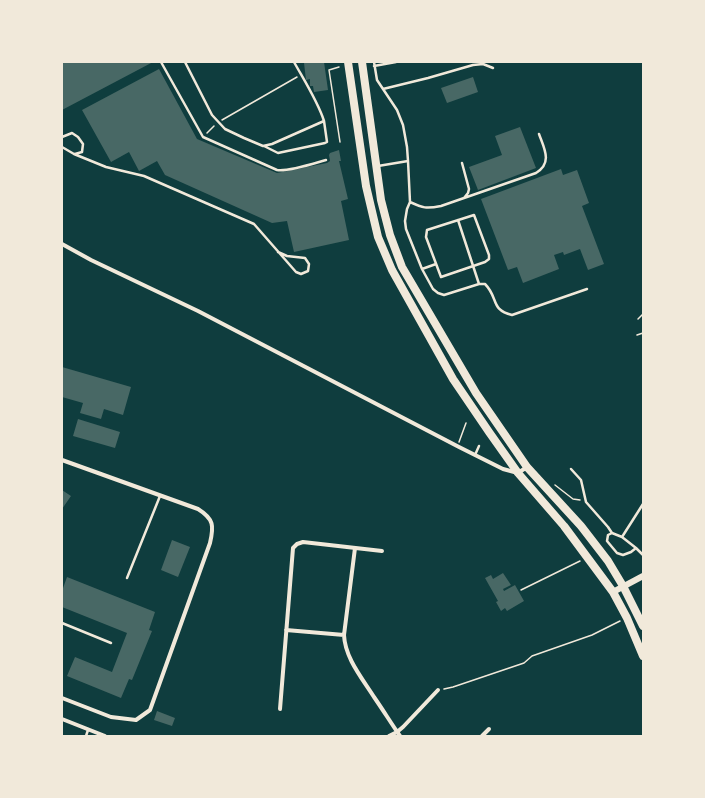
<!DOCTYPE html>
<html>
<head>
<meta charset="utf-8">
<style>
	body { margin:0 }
	#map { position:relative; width:705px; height:798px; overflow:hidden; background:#0f3d3e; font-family:Roboto,sans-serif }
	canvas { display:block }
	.frame { position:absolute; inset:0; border:63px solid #f1e9da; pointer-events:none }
</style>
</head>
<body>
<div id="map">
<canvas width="705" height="798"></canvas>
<div class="frame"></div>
</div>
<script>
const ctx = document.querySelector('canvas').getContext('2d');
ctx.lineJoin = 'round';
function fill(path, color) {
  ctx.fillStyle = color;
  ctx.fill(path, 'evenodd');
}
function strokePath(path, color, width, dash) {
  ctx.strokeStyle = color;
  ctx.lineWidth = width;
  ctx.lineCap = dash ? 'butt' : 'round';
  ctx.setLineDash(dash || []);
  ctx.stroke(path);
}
const building = new Path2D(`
	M62,62H153L62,110Z
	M314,62H324L328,90L314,92L313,86H310V79L306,80L304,63Z
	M159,69L197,139L277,173L327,163L330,161L329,155L330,153L339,150L341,161H339L348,199L341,201L349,240L294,252L287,221L272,223L165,175L157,161L139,171L129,152L111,162L82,110Z
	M473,77L478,92L447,103L441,88Z
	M520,127L536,168L478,190L469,167L502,155L495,136Z
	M561,169L563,175L577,170L589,203L582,206L604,264L588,270L580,249L564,255L563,252L554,255L559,269L523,283L517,267L508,270L481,199Z
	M62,367L131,387L123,415L104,409L101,419L80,413L83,403L62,397Z
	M78,419L120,432L115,448L73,436Z
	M62,490L71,496L62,509Z
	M172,540L190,547L178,577L161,570Z
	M503,573L511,585L503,589L504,591L515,585L524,601L507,611L505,608L501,611L496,602L498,601L485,578L491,575L493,579Z
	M67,577L155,612L149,630L152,631L132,680L129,679L121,698L67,676L75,657L112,672L127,633L62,607V591Z
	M157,711L175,718L172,726L154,720Z`);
const path = new Path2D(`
	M339,67L329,70L340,142
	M222,120L297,77
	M207,133L214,126
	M638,319L643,314
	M637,335L643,333
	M459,442L466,423
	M555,485L573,499L580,500
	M521,590L580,561
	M444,689L453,687L524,663L532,656L592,635L620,621`);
const service = new Path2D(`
	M161,62L203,137L277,170C288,172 315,163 326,160
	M185,62L212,115L225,129L244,138L263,146L272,144L324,121C318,102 304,80 294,62
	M374,62L377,80L397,110L403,125L407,147L408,161L378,166
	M374,66L396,62
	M383,89L428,78L473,65L483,64L493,68
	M62,137L72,133L78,137L83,144L82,152L75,154
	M264,146L278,153L325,143L327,142L324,121
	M62,147L74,154L106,167L144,176L254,224L296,272L301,274L308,271L309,264L305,258L287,256L278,252
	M408,161L410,202L407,209L405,221L406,229L422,269L436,264
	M462,163L469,189L468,193L464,198
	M410,202C423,208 426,209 441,206L536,173C553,163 544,148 539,134
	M474,215L489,255V259L485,262L441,277L426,237L427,230Z
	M458,220L479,284
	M422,269L433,289L438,293L444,295L479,284H485C499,298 490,310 512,315L587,289
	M475,455L479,446
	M571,469L581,480L586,502L608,527L612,533L622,537L636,548L631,552L623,555L617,553L607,541L608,535L612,533
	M622,537L643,504
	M636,548L643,555
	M127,578L160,496
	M62,623L111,643
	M86,736L88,730`);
const minor = new Path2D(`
	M62,244L91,260L198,311L459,447L503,469L518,473L527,467
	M62,460L198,509C214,519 214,526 210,543L150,710L136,720L111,717L62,698
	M355,548L344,635C345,658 362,678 374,697C383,710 391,723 400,736
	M286,630L344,635
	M280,709L293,548L297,544L303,542L382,551
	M62,719L105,736
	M389,736L397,732L403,727L438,690
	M482,736L489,729`);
const tertiary = new Path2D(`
	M613,592L643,576`);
const primary = new Path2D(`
	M348,62L366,186L378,237L392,270L453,379L489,432L518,473L564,526L613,592L627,618L643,656
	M362,62L381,200L390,235L402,267L476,393L527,467L581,526L608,561L623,586L643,626`);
fill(building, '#486865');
strokePath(path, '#f1e9da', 1.5);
strokePath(service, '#f1e9da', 2.5);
strokePath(minor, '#f1e9da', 4);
strokePath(tertiary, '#f1e9da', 6);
strokePath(primary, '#f1e9da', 8);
</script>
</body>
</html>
